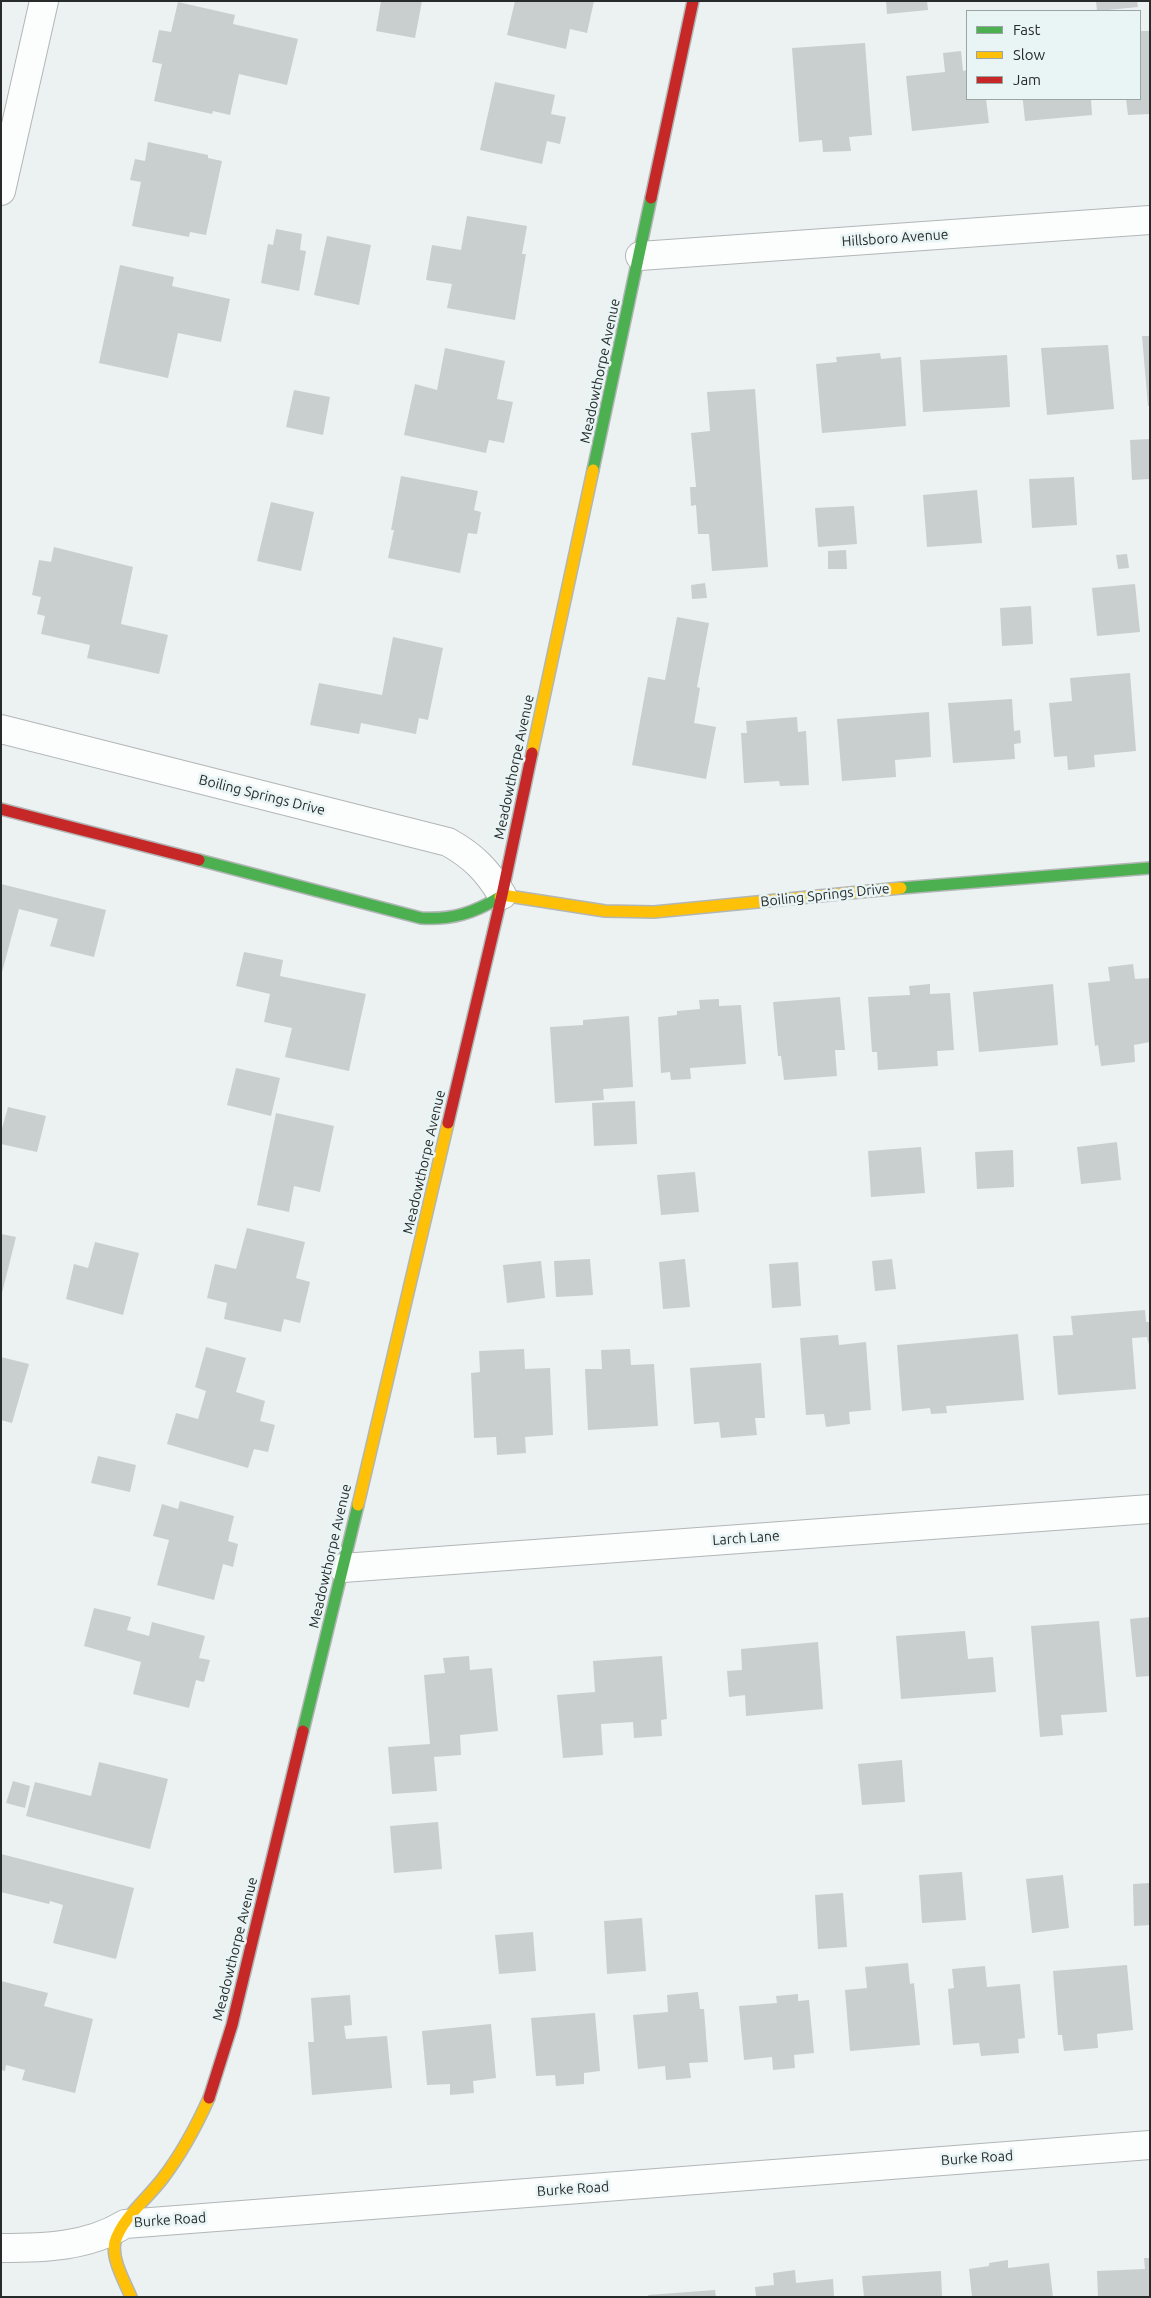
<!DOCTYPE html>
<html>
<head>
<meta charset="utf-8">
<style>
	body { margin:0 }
	#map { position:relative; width:1151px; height:2298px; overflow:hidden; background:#ecf2f2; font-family:Ubuntu,sans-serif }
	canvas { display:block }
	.frame { position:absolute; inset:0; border:2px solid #272b2c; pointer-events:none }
	.legend { position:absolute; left:966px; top:10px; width:175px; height:90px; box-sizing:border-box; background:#e9f4f5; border:1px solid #9ba4a5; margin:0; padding:6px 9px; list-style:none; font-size:15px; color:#272b2c }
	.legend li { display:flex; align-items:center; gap:10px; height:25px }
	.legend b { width:25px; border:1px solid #9ba4a5 }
</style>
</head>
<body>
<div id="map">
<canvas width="1151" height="2298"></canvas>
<div class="frame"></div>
<ul class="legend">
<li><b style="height:6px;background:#4caf50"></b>Fast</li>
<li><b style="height:6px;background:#ffc107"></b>Slow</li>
<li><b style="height:6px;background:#c62828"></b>Jam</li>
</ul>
</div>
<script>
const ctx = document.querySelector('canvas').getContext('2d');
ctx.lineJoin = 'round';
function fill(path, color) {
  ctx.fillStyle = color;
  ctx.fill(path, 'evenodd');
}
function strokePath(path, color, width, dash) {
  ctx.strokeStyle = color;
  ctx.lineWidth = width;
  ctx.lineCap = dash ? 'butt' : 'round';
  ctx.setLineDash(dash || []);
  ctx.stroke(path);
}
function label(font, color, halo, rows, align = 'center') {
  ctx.font = font + ' Ubuntu,sans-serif';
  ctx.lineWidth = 5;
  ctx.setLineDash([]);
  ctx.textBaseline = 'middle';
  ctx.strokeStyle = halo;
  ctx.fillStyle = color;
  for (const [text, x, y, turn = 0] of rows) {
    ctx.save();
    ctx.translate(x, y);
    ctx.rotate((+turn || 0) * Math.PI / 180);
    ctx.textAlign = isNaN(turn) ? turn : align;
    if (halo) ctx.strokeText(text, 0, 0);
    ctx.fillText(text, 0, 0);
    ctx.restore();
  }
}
const building = new Path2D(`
	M381,1H422L415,38L376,31Z
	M515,1H594L587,33L570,29L566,49L507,35Z
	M886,1H927L928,10L887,14Z
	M1096,1H1137L1138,7L1097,11Z
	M178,2L235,15L233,24L298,39L287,85L239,74L230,115L213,111L212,114L154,101L162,64L152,62L159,30L171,32Z
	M1140,31H1149L1150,114L1128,115L1126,99H1140Z
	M865,43L872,135L849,137L851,151L823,152L822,140L799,142L792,48Z
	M961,51L963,71L967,70V99H986L989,123L912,131L906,76L945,72L943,53Z
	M495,82L555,95L551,114L566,117L560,144L547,141L542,164L480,150Z
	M1021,99H1091L1092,115L1025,121L1023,101Z
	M148,142L208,155V158L222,161L206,235L190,232L189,237L132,226L141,182L130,180L135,159L145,161Z
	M467,216L527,226L522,254H526L515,320L447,308L452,284L426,280L432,245L461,250Z
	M276,229L302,234L300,250L306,251L299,291L261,283L268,244L273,245Z
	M327,236L371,245L359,305L314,295Z
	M120,265L174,277L172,286L230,299L221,342L178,333L168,378L99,363Z
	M1142,336H1150V405L1148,406Z
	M1108,345L1114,409L1047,415L1041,348Z
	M445,348L505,361L497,399L513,402L504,443L489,440L486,453L404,435L415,384L437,390Z
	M880,353L881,359L901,357L906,426L822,433L816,364L837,362L836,357Z
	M1007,355L1010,407L923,412L920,360Z
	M755,389L768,567L712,571L709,534H698L696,505L691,506L690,487H696L691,433L710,431L707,392Z
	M294,390L330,397L323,435L286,427Z
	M1150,439V479L1132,480L1130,440Z
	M401,476L478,491L474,510L481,512L477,534L468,533L460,573L388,558L394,530H391Z
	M1074,477L1077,525L1032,528L1029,479Z
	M977,490L982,543L927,547L923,495Z
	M271,502L314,512L301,571L257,561Z
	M854,506L857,544L818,547L815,508Z
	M54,547L133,567L121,624L168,635L159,674L87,658L90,645L41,634L45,616L37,614L41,597L32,595L39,560L51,562Z
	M846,550L847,569H828V551Z
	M1127,554L1129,568L1118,569L1116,555Z
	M705,583L707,598L692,599L691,585Z
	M1135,584L1140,632L1097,636L1092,588Z
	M1031,606L1033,644L1002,646L1000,608Z
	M677,617L709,623L697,687L700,688L694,723L716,727L706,779L632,765L648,677L665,680Z
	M393,637L443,648L428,720L419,718L416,734L361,723L359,734L310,725L319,683L382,695Z
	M1130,673L1136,751L1094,755L1095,767L1068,770L1067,756L1054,757L1049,703L1072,701L1070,678Z
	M1012,699L1014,731L1020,730L1021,743L1014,744L1015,759L953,763L948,703Z
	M929,712L931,757L895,760L896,777L842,781L837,719Z
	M797,717L798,732L806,731L809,785L780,786L779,781L744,783L741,733H747L746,721Z
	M1,884L106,910L94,957L50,946L58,919L19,909L1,976Z
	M244,952L283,960L280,976L366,994L349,1071L285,1057L292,1028L264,1022L270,994L236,986Z
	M1133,964L1135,979L1150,978V1042L1134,1045L1135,1062L1101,1066L1098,1045L1095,1046L1088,983L1110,981L1108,967Z
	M930,984V994L950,993L954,1050L937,1051L938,1066L878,1070L877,1052H872L868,997L910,995L909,986Z
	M1053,984L1058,1045L979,1052L973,992Z
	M840,997L845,1050H835L837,1076L784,1080L781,1056H778L773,1002Z
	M719,999V1006L741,1005L746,1064L690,1068L691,1079L671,1080L670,1072L661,1073L658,1017L677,1015V1011L700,1009L699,1000Z
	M629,1016L633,1087L603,1089L604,1100L555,1103L550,1027L583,1025V1020Z
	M236,1068L280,1078L271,1116L227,1105Z
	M635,1101L637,1144L594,1146L592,1103Z
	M8,1107L46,1116L37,1152L1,1144V1132Z
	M276,1113L334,1126L320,1192L294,1186L289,1212L257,1205Z
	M1117,1142L1121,1180L1081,1184L1077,1147Z
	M921,1147L925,1193L871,1197L868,1151Z
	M1013,1150L1014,1187L977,1189L975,1152Z
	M695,1172L699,1212L661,1215L657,1175Z
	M247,1228L305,1242L296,1278L310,1282L300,1323L284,1319L281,1332L224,1319L227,1303L207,1298L215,1264L236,1269Z
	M1,1234L16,1237L2,1293H1Z
	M95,1242L139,1253L123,1315L66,1299L74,1264L88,1268Z
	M590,1259L593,1295L556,1297L554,1261Z
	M685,1259L690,1307L663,1309L659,1262Z
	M892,1259L896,1289L875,1291L872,1261Z
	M541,1261L545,1298L507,1303L503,1265Z
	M798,1262L801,1306L772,1308L769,1264Z
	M1145,1310L1146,1322H1150V1349L1147,1337L1132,1338L1136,1389L1058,1395L1053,1336L1073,1335L1071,1316Z
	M1018,1334L1024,1400L946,1406L947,1413L931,1414L930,1408L902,1411L897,1345Z
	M838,1335L839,1345L866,1342L871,1410L849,1412L850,1424L826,1427L824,1414L806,1415L800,1338Z
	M206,1347L246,1358L236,1392L265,1401L260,1421L275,1425L268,1452L254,1449L248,1468L167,1444L176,1413L198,1419L206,1391L195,1387Z
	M524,1349L525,1369L550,1368L553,1435L525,1437L526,1453L497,1455L496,1437L474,1438L471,1373L480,1372L479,1351Z
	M630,1349L631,1365L654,1364L658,1426L588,1430L585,1369H602L601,1350Z
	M1,1357L29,1364L12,1423L1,1420Z
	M761,1363L765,1418H755L757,1435L721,1438L719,1422L694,1424L690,1368Z
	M98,1456L136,1465L130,1492L91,1483Z
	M180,1501L234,1516L228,1541L238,1544L233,1567L223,1564L214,1600L157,1585L169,1540L153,1536L162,1504L178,1509Z
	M94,1608L131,1617L127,1630L149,1636L152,1622L205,1636L199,1658L210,1660L204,1682L196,1680L189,1708L133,1694L141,1662L84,1646Z
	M1150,1617V1676L1136,1677L1130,1619Z
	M1099,1621L1107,1712L1061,1715L1063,1735L1040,1737L1031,1626Z
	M965,1631L968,1659L993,1657L996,1692L901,1699L896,1636Z
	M818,1642L823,1709L746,1716L745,1695L729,1697L727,1671L742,1670L741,1649Z
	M469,1656L470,1670L492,1668L498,1731L460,1735L461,1755L434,1757L437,1791L392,1794L388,1747L430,1744L424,1675L445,1673L443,1658Z
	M662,1656L667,1719L661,1720L662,1736L634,1738L633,1722L601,1724L603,1755L563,1758L557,1695L595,1692L593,1661Z
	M902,1760L905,1802L862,1805L858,1764Z
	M99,1762L168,1779L150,1849L26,1816L35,1782L91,1796Z
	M13,1781L30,1786L25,1808L6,1803Z
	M438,1822L442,1869L394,1873L390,1826Z
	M1,1854L134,1888L116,1959L53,1943L63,1905L50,1901L49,1904L1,1892Z
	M962,1872L966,1920L922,1923L919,1875Z
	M1063,1875L1069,1928L1032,1933L1026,1879Z
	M1150,1883V1925L1134,1926L1133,1884Z
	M843,1893L847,1947L818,1949L815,1895Z
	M642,1918L646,1971L607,1974L604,1921Z
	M533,1932L536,1971L499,1974L495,1935Z
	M908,1963L910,1984L914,1983L920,2045L850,2051L845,1990L867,1988L865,1967Z
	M1127,1965L1133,2030L1097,2034L1098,2048L1064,2051L1062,2035H1058L1053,1971Z
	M985,1966L987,1987L1020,1984L1025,2038L1018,2039L1019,2053L981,2056L979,2043L953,2045L948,1989L954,1988L952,1969Z
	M1,1981L48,1993L44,2006L93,2019L75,2093L22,2080L25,2070L6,2065L5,2071L1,2070Z
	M698,1992L700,2009H704L708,2062L689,2063L691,2078L666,2080L665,2066L638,2069L633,2015L668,2012L667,1995Z
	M798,1994V2001L809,2000L814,2053L794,2055L795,2068L773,2070L772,2057L744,2060L739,2006L777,2003L776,1996Z
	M350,1995L352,2025L344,2026L346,2039L387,2036L392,2088L312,2095L308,2042H314L311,1998Z
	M595,2013L600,2071L584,2073V2084L556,2086L555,2075L536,2076L531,2018Z
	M491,2024L496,2078L473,2081L474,2093L450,2095V2084L427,2085L422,2031Z
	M1144,2258H1150V2297H1098L1097,2271L1145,2269Z
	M1008,2260V2268L1049,2263L1053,2297H972L969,2269L989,2266V2263Z
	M795,2270L796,2283L833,2279L834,2297H756L755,2287L774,2285L773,2273Z
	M941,2271L942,2297H864L862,2276Z
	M715,2290L716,2297H649L648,2295Z`);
const street = new Path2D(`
	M1,191L44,1
	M640,256L1150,220
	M1,729L448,842C473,856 487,870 502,895
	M343,1568L1150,1509
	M1,2248C44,2248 87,2247 125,2224L1150,2145`);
const fast = new Path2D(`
	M593,470L651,198
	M199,860L421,918C452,920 474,913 500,897
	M901,888L1150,868
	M303,1731L358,1505`);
const slow = new Path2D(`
	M532,753L593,470
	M500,897L502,895L605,911L654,912L901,888
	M358,1505L448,1123
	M131,2297C125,2282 111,2259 115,2242C122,2218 149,2197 163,2178C182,2153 196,2127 209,2098`);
const jam = new Path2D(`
	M651,198L693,1
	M1,809L199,860
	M448,1123L502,895L532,753
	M209,2098L232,2025L303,1731`);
const streetNames = [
	["Hillsboro Avenue",895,238,-4],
	["Meadowthorpe Avenue",600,371,-78],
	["Meadowthorpe Avenue",514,767,-78],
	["Boiling Springs Drive",262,795,14],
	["Boiling Springs Drive",825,895,-6],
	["Meadowthorpe Avenue",424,1162,-77],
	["Larch Lane",746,1538,-4],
	["Meadowthorpe Avenue",330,1556,-77],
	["Meadowthorpe Avenue",235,1949,-76],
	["Burke Road",977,2158,-4],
	["Burke Road",573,2189,-4],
	["Burke Road",170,2220,-4]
];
fill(building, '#c9cece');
strokePath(street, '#b2b6b6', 30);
strokePath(fast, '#b2b6b6', 14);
strokePath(slow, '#b2b6b6', 14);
strokePath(jam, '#b2b6b6', 14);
strokePath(street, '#fcfdfd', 28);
strokePath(fast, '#4caf50', 11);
strokePath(slow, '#ffc107', 11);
strokePath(jam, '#c62828', 11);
label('14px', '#272b2c', '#e9f4f5', streetNames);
</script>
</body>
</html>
